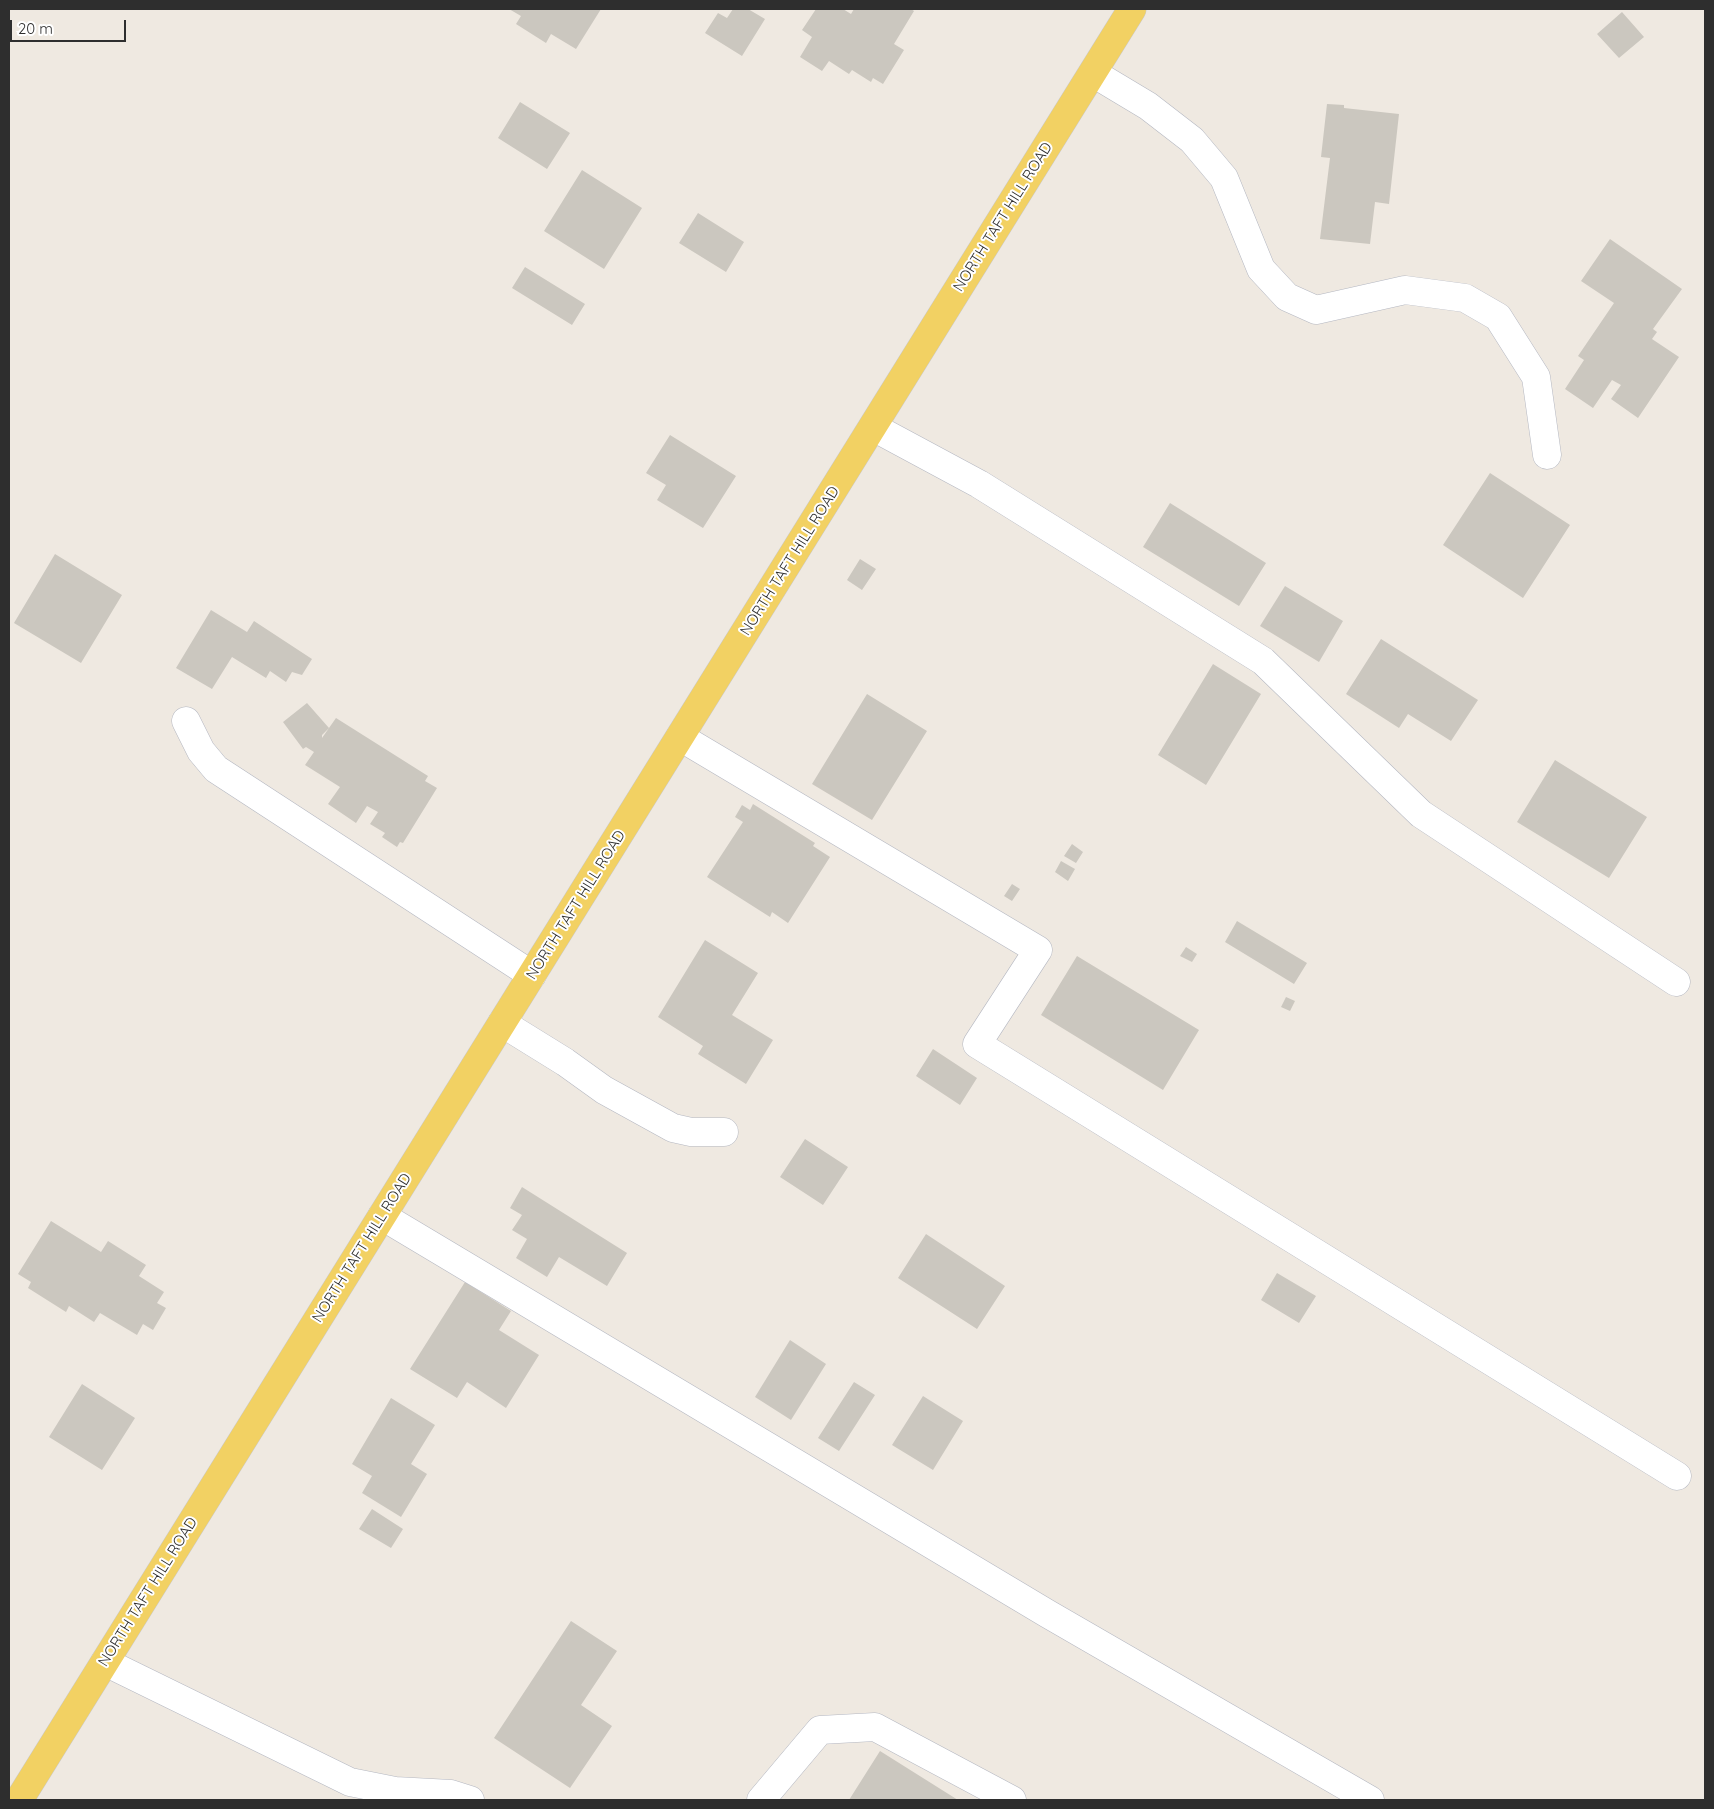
<!DOCTYPE html>
<html>
<head>
<meta charset="utf-8">
<style>
	body { margin:0 }
	#map { position:relative; width:1714px; height:1809px; overflow:hidden; background:#efe9e1; font-family:Quicksand,sans-serif }
	canvas { display:block }
	.frame { position:absolute; inset:0; border:10px solid #2e2e2e; pointer-events:none }
	.scale { position:absolute; left:10px; top:20px; width:116px; height:22px; box-sizing:border-box; border:2px solid #2e2e2e; border-top:0; padding-left:6px; font-size:15px; line-height:18px; white-space:nowrap; color:#2e2e2e; -webkit-text-stroke:4px #fff; paint-order:stroke }
</style>
</head>
<body>
<div id="map">
<canvas width="1714" height="1809"></canvas>
<div class="frame"></div>
<div class="scale">20 m</div>
</div>
<script>
const ctx = document.querySelector('canvas').getContext('2d');
ctx.lineJoin = 'round';
function fill(path, color) {
  ctx.fillStyle = color;
  ctx.fill(path, 'evenodd');
}
function strokePath(path, color, width, dash) {
  ctx.strokeStyle = color;
  ctx.lineWidth = width;
  ctx.lineCap = dash ? 'butt' : 'round';
  ctx.setLineDash(dash || []);
  ctx.stroke(path);
}
function label(font, color, halo, rows, align = 'center') {
  ctx.font = font + ' Quicksand,sans-serif';
  ctx.lineWidth = 4;
  ctx.setLineDash([]);
  ctx.textBaseline = 'middle';
  ctx.strokeStyle = halo;
  ctx.fillStyle = color;
  for (const [text, x, y, turn = 0] of rows) {
    ctx.save();
    ctx.translate(x, y);
    ctx.rotate((+turn || 0) * Math.PI / 180);
    ctx.textAlign = isNaN(turn) ? turn : align;
    if (halo) ctx.strokeText(text, 0, 0);
    ctx.fillText(text, 0, 0);
    ctx.restore();
  }
}
const building = new Path2D(`
	M509,9H601L576,49L551,34L546,43L516,24L521,16Z
	M733,9H748L765,19L742,56L705,33L718,13L727,18Z
	M816,9H843L851,14L854,9H911L914,11L894,44L904,50L883,84L873,78L871,82L852,70L849,74L829,61L822,71L800,57L812,37L802,30Z
	M1622,12L1644,37L1619,58L1597,34Z
	M520,102L570,133L547,169L498,138Z
	M1327,104L1344,105V108L1399,114L1389,204L1375,202L1370,244L1320,239L1330,158L1321,157Z
	M582,170L642,208L604,269L544,231Z
	M698,213L744,242L726,272L679,243Z
	M1610,239L1682,289L1653,329L1657,332L1652,339L1679,357L1638,418L1611,399L1621,385L1612,380L1593,408L1565,389L1584,360L1578,356L1614,303L1581,281Z
	M525,267L585,304L572,325L512,288Z
	M670,435L736,476L703,528L657,500L666,485L646,473Z
	M1490,473L1570,525L1523,598L1443,545Z
	M1170,503L1266,563L1239,606L1143,547Z
	M55,554L122,595L81,663L14,623Z
	M860,559L876,569L862,590L847,580Z
	M1285,586L1343,621L1319,662L1260,626Z
	M211,610L247,632L254,621L312,659L302,675L292,672L286,682L270,671L266,678L232,657L212,689L176,668Z
	M1381,639L1478,700L1451,741L1408,714L1399,728L1346,694Z
	M1213,664L1261,694L1206,785L1158,755Z
	M867,694L927,731L872,820L812,784Z
	M307,703L329,728L322,735V738L336,718L428,776L425,781L437,788L403,843L400,842L397,847L382,837L385,833L370,824L378,812L367,806L356,823L328,804L340,787L305,765L314,752L306,747L303,749L283,722Z
	M1555,760L1647,817L1609,878L1517,822Z
	M753,804L815,843L813,846L830,857L788,923L772,912L770,917L707,877L743,822L735,817L742,805L750,810Z
	M1072,844L1083,852L1076,863L1064,856Z
	M1061,861L1075,869L1068,881L1055,872Z
	M1012,884L1020,889L1012,901L1004,896Z
	M1237,921L1307,963L1294,984L1225,942Z
	M705,940L758,973L732,1015L773,1040L746,1084L698,1054L703,1046L658,1017Z
	M1186,947L1197,954L1192,962L1180,956Z
	M1077,956L1199,1030L1163,1090L1041,1015Z
	M1286,997L1295,1001L1290,1011L1281,1007Z
	M933,1049L977,1078L960,1105L916,1076Z
	M805,1139L848,1167L823,1205L780,1177Z
	M522,1187L627,1253L607,1286L559,1257L547,1277L516,1258L527,1239L512,1230L522,1215L510,1208Z
	M51,1221L101,1252L108,1241L146,1265L139,1276L164,1292L157,1303L166,1308L153,1330L143,1324L137,1335L100,1313L94,1322L69,1306L66,1312L28,1288L31,1282L18,1274Z
	M926,1234L1005,1286L977,1329L898,1278Z
	M1277,1273L1316,1296L1299,1323L1261,1300Z
	M465,1282L511,1311L499,1330L539,1355L506,1408L467,1382L457,1398L410,1369Z
	M790,1340L826,1364L791,1420L755,1397Z
	M854,1382L875,1395L839,1451L818,1438Z
	M82,1384L135,1418L102,1470L49,1437Z
	M923,1396L963,1421L933,1470L892,1445Z
	M391,1398L435,1425L411,1464L427,1474L401,1517L362,1493L372,1476L352,1464Z
	M372,1509L403,1529L391,1548L359,1529Z
	M571,1621L617,1651L581,1705L612,1726L570,1788L494,1738Z
	M880,1751L958,1800H849Z`);
const minor = new Path2D(`
	M1093,73L1148,106L1192,140L1224,178L1261,269L1287,297L1316,310L1405,290L1465,298L1498,317L1536,377L1547,455
	M873,427L979,484L1263,661L1421,814L1676,982
	M186,721L201,751L216,769L532,975
	M680,737L1038,950L977,1044L1677,1476
	M502,1023L565,1062L604,1090L673,1128L691,1132H724
	M382,1216L1048,1614L1370,1800
	M105,1662L350,1782L395,1791L451,1794L470,1800
	M761,1800L820,1730L875,1727L1012,1800`);
const major = new Path2D(`
	M19,1800L1132,9`);
const streetNames = [
	["NORTH TAFT HILL ROAD",1003,217,-58],
	["NORTH TAFT HILL ROAD",790,561,-58],
	["NORTH TAFT HILL ROAD",576,905,-58],
	["NORTH TAFT HILL ROAD",362,1248,-58],
	["NORTH TAFT HILL ROAD",148,1592,-58]
];
fill(building, '#cbc7bf');
strokePath(minor, '#b4b7c1', 29);
strokePath(major, '#c9c9c9', 29);
strokePath(minor, '#fff', 28);
strokePath(major, '#f2d163', 28);
label('15px', '#2e2e2e', '#fff', streetNames);
</script>
</body>
</html>
